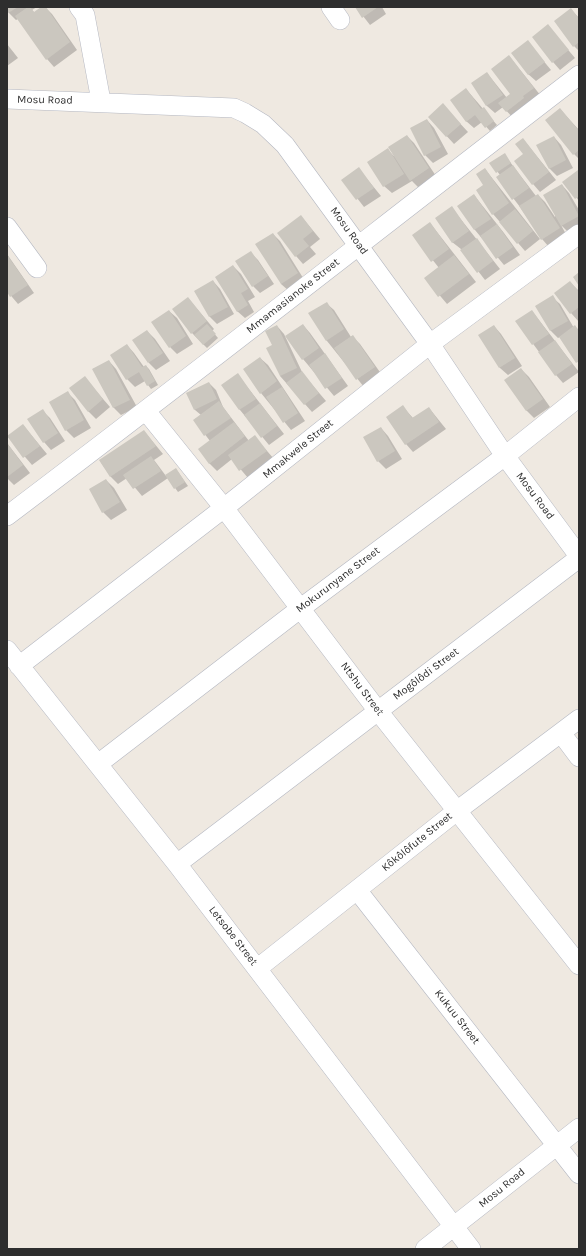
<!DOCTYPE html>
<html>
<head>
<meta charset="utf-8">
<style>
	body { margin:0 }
	#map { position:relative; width:586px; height:1256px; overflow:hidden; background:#efe9e1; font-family:Karla,sans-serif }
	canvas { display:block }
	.frame { position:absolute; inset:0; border:8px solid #2e2e2e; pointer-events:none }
</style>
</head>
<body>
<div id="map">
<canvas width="586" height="1256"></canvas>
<div class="frame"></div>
</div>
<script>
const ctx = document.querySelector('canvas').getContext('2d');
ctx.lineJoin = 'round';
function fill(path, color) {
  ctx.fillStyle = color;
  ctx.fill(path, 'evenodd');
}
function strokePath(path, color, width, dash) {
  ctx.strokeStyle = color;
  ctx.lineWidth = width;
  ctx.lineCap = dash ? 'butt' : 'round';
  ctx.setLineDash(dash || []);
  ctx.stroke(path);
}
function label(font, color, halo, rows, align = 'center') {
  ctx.font = font + ' Karla,sans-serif';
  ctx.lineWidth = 4;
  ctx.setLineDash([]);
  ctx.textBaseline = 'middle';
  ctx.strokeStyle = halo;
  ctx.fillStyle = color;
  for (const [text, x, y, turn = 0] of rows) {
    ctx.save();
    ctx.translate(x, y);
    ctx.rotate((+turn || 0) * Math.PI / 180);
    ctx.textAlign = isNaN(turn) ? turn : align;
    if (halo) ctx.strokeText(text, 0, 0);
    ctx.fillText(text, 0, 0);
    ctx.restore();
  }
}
const shadow = new Path2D(`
	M7,7H37L32,10L35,13L45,7L52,14L77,50L54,67L47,59L18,19L16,20L9,13Z
	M356,7H382L386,14L370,25Z
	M571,9L579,18V51L574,46Z
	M548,26L575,58L560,70L553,62Z
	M528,42L551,70L536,81L528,74Z
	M7,44L18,58L7,66Z
	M509,56L541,96L514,119L503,107L495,113L487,106L472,83L487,73L507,98L512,94Z
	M466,89L497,125L490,131L482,122L474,128L466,121Z
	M443,105L468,132L454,144L429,117Z
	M560,109L579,130V159L574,154Z
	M427,120L434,128L448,154L433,163L425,155Z
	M407,136L414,143L436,176L419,188L412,181L392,193L384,186L388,150L394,156Z
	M554,137L561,145L573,168L557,176L550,169L538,145Z
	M523,139L556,180L540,192L533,184L524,154Z
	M504,154L536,196L538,195L545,202L555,217L562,185L569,193L579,210V228L569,233L561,225L567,236L549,247L542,239L520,207L497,177L500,175L491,163Z
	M359,169L381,196L364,207L343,180Z
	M485,169L540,239L525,251L493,214L485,185Z
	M578,171L579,173V201L564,182Z
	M474,195L504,233L520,255L504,265L475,230L458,206Z
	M452,208L500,269L485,280L461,249L452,242Z
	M301,216L320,239L310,247L316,254L303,264L296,256Z
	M430,223L476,282L447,304L425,278L439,268L413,235Z
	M273,234L280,241L305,281L289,291L281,284Z
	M250,252L258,260L274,284L260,293L253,286Z
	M7,254L34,293L18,304L7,291Z
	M233,266L241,274L255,297L248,301L254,312L245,318L237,311Z
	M213,281L220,289L234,314L217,324L210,317L195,291Z
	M570,282L579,291V322L571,313Z
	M552,297L560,304L574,328L575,327L579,330V364L560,337L558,338L551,331L536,306Z
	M188,298L214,329L212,331L218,338L207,348L192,333Z
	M326,303L334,310L351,337L352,336L360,344L382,375L364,387L327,341L310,314Z
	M169,311L177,318L193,344L177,354L170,347Z
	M532,311L579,372L563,383L556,375L517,322Z
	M303,325L310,333L348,386L334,396L303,359Z
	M277,326L284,334L303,374L326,401L312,412L280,376Z
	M494,326L501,334L522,366L508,375L500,368L480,335Z
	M147,331L155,339L170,361L156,370L149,363Z
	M127,345L134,353L144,367L146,366L149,369L158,385L151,389L145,381L135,387L127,379Z
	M260,358L268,365L305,421L291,430L261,393Z
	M109,361L116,369L137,407L121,415L114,408L93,369Z
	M521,369L529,377L550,407L534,418L526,410Z
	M238,375L284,434L269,445L240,410L223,385Z
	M84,377L110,407L96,419L88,411Z
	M209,383L216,390L223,407L249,441L255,437L274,459L248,478L232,459L217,471L209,463L210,441L194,420L201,415L195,410L187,393Z
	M68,393L75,400L91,428L74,438L66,430Z
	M403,407L413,418L429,408L446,429L413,452L406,444Z
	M43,411L50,418L65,441L51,450L44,442Z
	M23,425L47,454L32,465L8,437Z
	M381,428L388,436L402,459L386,469L378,461Z
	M144,431L163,454L154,460L166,476L176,469L188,486L178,492L168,478L142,496L127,478L118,484L111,477L100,461Z
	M7,443L30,473L14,485L7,478Z
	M106,480L114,488L127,510L111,520L103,512Z`);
const building = new Path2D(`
	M7,7H18L8,13Z
	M28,7H30L34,12L41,7H46L70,42L46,60L15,16Z
	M355,7H378L362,18Z
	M571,8L579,19V42L573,47L554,21Z
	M548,24L569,50L552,63L532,37Z
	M528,40L545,62L528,75L511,53Z
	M509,55L534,88L523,96L524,98L506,112L498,103L510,94L491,69Z
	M487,72L503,95L486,106L471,83Z
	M466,88L481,109L484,107L494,121L485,128L475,115L466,122L450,100Z
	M443,103L461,124L446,137L428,117Z
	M560,108L579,131V150L573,155L545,120Z
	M427,119L441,147L424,156L410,128Z
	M407,135L429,168L410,181L388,147Z
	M554,136L566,160L549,169L536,145Z
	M523,138L549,172L532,185L514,161L523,154L515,144Z
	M388,148L404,174L383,187L367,162Z
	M505,153L511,163L496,173L489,163Z
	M513,165L529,188L512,200L496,177Z
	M359,167L374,188L356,200L341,180Z
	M485,168L509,203L492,215L476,190L483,185L476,174Z
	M578,170L579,196L575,199L562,182Z
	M562,184L579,216L561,226L543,195Z
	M474,194L491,219L474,230L457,206Z
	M538,194L560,228L541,240L519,206Z
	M452,206L469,231L452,243L435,218Z
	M515,209L533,231L517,244L499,222Z
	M301,215L313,231L303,239L309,246L295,257L277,233Z
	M430,222L449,249L431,262L412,235Z
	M497,224L513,247L496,259L480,236Z
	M273,233L298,273L281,284L255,244Z
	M477,238L493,261L477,273L460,250Z
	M251,251L268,276L252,287L235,261Z
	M7,255L28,285L10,297L7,292Z
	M454,255L469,274L438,297L424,278Z
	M233,265L248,289L241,293L248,305L237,312L215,277Z
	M579,272V286L573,277Z
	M213,280L228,307L209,317L194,291Z
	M570,281L579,292V307L570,314L554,293Z
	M553,295L568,321L550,331L535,306Z
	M188,297L207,321L191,334L172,309Z
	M327,302L344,329L326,341L308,313Z
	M169,310L186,336L169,348L151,322Z
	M532,310L549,334L532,345L515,321Z
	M207,324L216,334L203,345L194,335Z
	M303,324L319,348L302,360L285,336Z
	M277,325L297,368L280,376L266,348L272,345L265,331Z
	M494,325L515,358L499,368L478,335Z
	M575,325L579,331V361L576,363L559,337Z
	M147,330L163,353L148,363L132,340Z
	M353,335L375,367L356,380L334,348Z
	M555,340L572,364L555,376L538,352Z
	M127,344L142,367L146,365L155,381L147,386L139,372L126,380L110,355Z
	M325,353L342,378L325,389L309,365Z
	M260,357L277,381L260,394L243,369Z
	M109,360L130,400L113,408L92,369Z
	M521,368L543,399L526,411L504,380Z
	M302,371L319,393L304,405L286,383Z
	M238,373L256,399L239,410L221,385Z
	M85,376L103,399L88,412L69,388Z
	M209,382L217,399L194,410L186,393Z
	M282,387L298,413L283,423L266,397Z
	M68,391L84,420L65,431L49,402Z
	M219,401L231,418L204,436L193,420Z
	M260,403L277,426L261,438L244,415Z
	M403,405L412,418L429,407L439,422L405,445L386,417Z
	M43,409L58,433L43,443L27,419Z
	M234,422L245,436L209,464L198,449Z
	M23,424L40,446L23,458L7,436Z
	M381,427L395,451L377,462L363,437Z
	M144,430L156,446L110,477L99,460Z
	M255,435L267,451L239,471L228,455Z
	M7,443L23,465L7,477Z
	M151,456L161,471L133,489L123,475Z
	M176,468L185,482L174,489L165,475Z
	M106,479L120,502L102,513L89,489Z`);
const street = new Path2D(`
	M79,7L85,15L101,101
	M331,7L340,20
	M7,99L234,108L245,113L263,124L285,145L430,344L505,456L579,556
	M7,227L37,268
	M146,411L224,508L378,711L579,965
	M7,516C199,371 388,222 579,75
	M7,650L177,864L471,1249
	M19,666L224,508L430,344L579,234
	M561,733L579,757
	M98,764L301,608L505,456L579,397
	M177,864L579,558
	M357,890L579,1174
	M258,968L458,810L579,719
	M425,1249L579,1128`);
const streetNames = [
	["Mosu Road",45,100,1],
	["Mosu Road",349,231,54],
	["Mmamasianoke Street",293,296,-38],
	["Mmakwele Street",298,449,-39],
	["Mosu Road",535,496,53],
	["Mokurunyane Street",338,580,-37],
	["Mogôlôdi Street",426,674,-37],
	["Ntshu Street",362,689,53],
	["Kôkôlôfute Street",417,842,-39],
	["Letsobe Street",233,936,52],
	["Kukuu Street",457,1017,52],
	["Mosu Road",502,1188,-39]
];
fill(shadow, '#0003');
fill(building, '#cbc7bf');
strokePath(street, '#b4b7c1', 20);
strokePath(street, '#fff', 19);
label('11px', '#2e2e2e', '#fff', streetNames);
</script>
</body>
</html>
